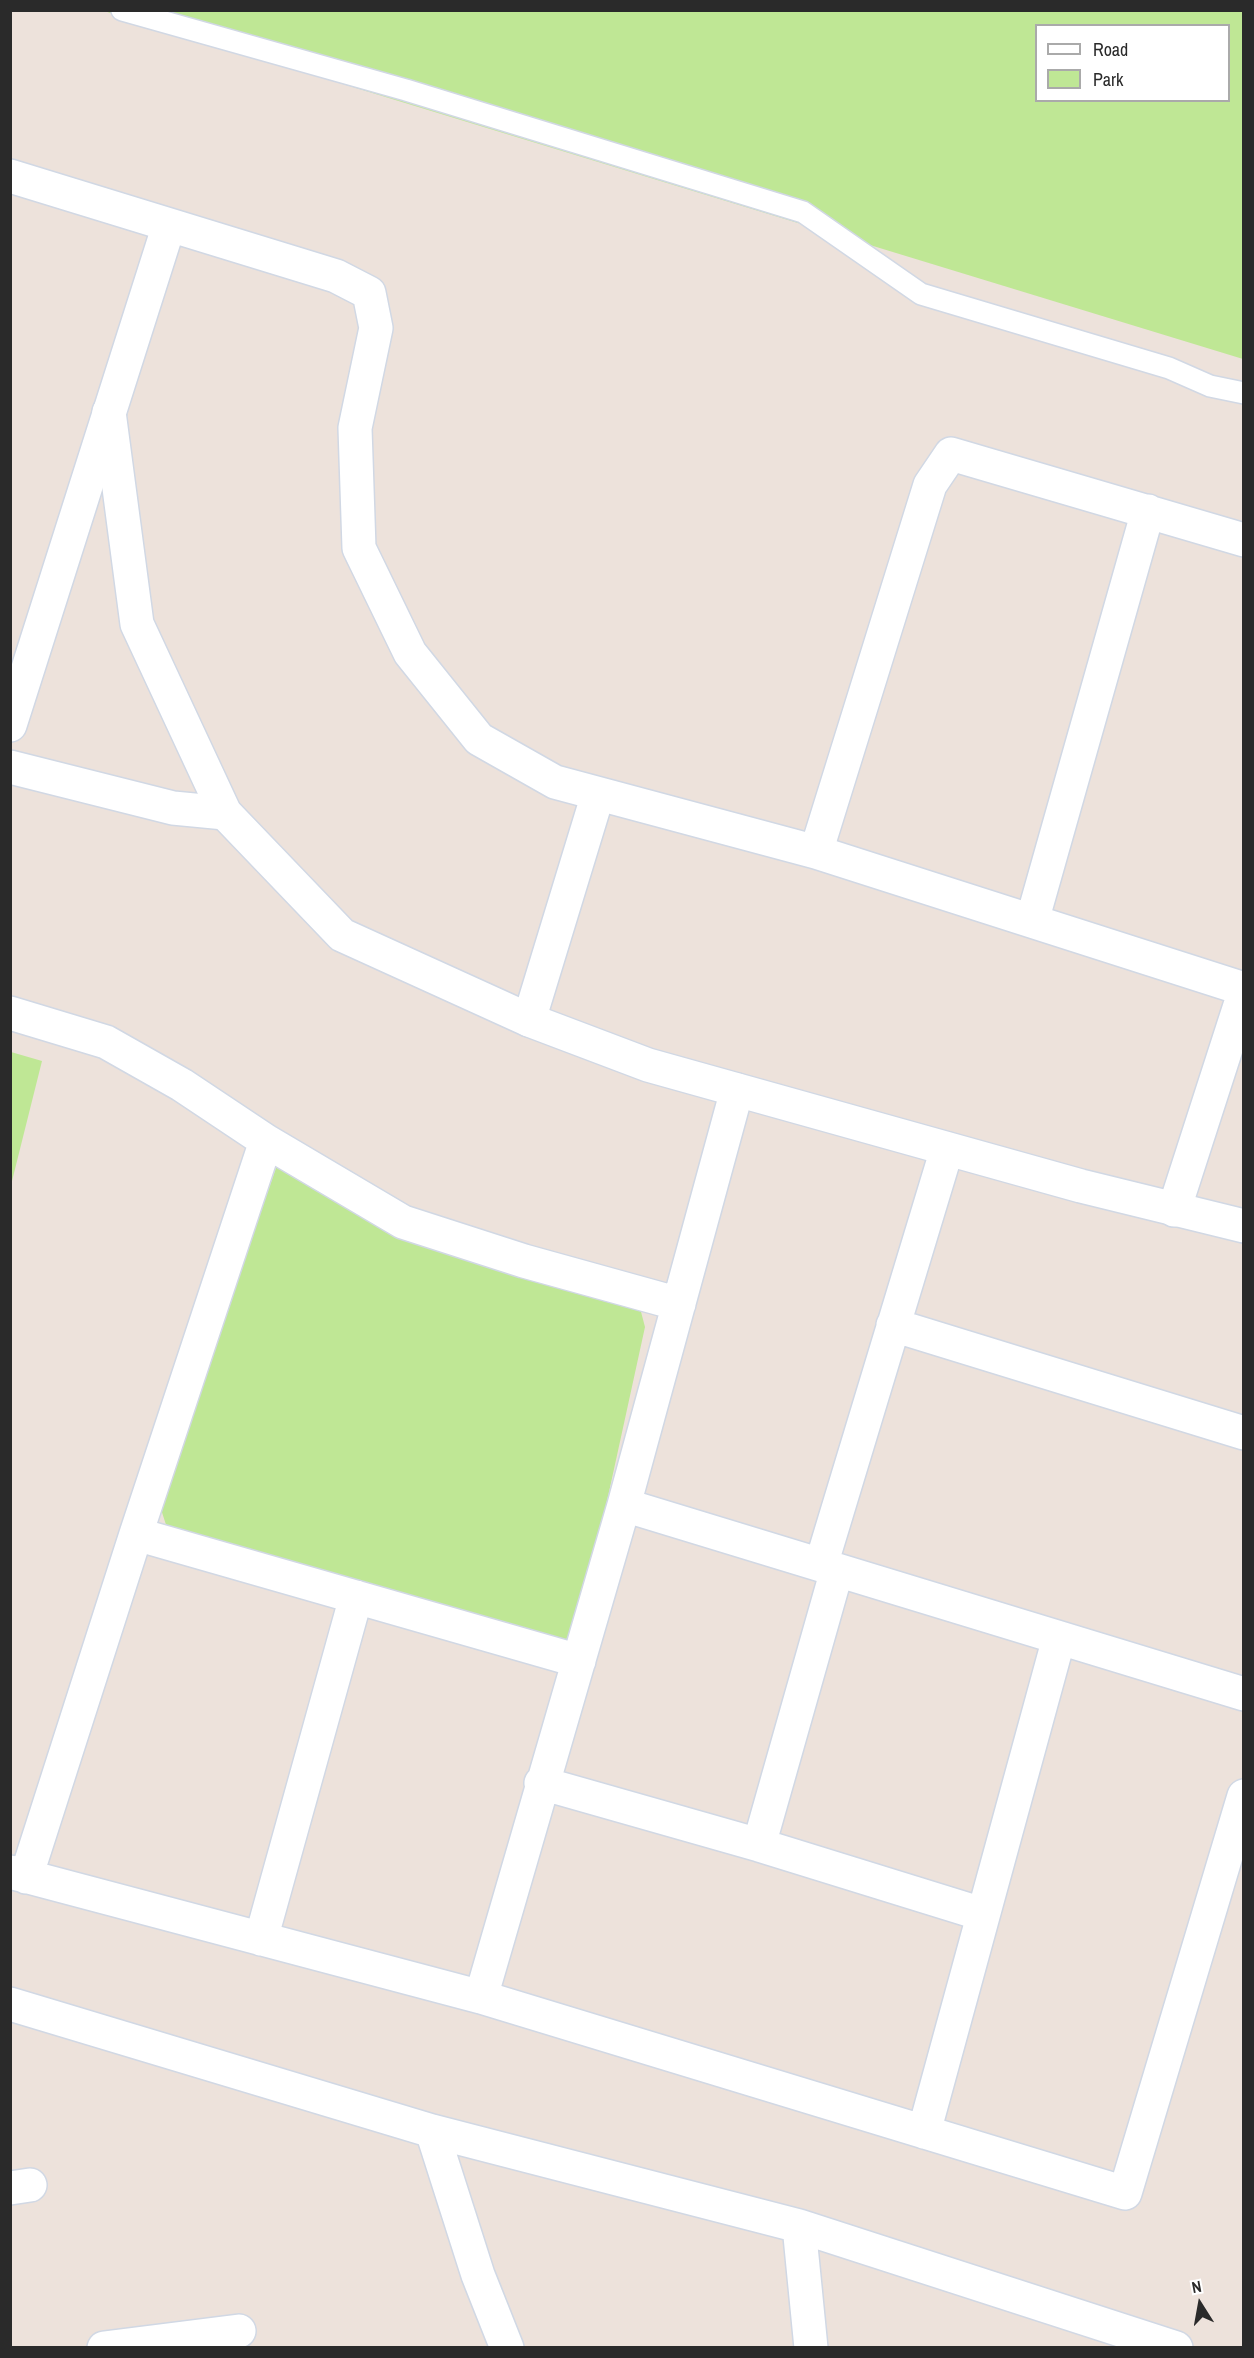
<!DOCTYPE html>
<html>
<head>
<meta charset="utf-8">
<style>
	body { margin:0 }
	#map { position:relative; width:1254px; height:2358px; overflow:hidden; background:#ede2db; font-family:"Archivo Narrow",sans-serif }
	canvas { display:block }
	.frame { position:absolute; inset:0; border:12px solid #2a2a2a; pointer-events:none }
	.legend { position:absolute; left:1035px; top:24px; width:195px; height:78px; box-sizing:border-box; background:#fff; border:2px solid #aaa; margin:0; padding:8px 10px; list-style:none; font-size:18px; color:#2a2a2a }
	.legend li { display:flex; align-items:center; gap:12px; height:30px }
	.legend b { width:30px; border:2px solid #aaa }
	.north { position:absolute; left:1170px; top:2274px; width:60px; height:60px; -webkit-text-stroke:4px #fff; paint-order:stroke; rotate:349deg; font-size:16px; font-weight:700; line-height:24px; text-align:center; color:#2a2a2a }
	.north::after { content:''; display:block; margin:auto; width:21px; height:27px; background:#2a2a2a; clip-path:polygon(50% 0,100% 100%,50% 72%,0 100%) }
</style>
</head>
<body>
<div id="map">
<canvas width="1254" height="2358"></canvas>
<div class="frame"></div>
<ul class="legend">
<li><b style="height:8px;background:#fff"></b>Road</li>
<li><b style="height:16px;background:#bfe795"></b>Park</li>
</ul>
<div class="north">N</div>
</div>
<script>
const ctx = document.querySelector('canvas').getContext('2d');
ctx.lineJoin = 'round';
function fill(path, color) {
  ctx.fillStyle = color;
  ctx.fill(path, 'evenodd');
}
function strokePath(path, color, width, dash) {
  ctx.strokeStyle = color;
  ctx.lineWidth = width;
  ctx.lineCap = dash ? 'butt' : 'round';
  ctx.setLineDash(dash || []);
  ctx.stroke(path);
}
const green = new Path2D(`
	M104,11H1243V359ZM1036,26H1228V100H1036Z
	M11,1052L42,1061L11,1185L10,1052Z
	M277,1165L640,1308L645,1327L578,1634L552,1645L168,1531L159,1503Z`);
const lane = new Path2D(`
	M122,10L406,90L803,212L921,294L1169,368L1210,386L1244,393`);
const street = new Path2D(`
	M10,176L336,276L369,293L376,328L355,428L359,548L410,653L479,739L555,782L816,852L1244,989
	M10,725L169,225
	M10,767L173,808L225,813
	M816,852L930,485L951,454L1244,540
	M1032,921L1148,511
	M10,1013L106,1042L182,1085L266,1141L403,1222L524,1261L679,1304
	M529,1020L598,794
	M1174,1210L1244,993
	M893,1325L1244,1433
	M624,1505L1244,1694
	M136,1534L579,1661
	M821,1565L947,1149
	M541,1783L759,1845L982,1914
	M759,1845L837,1570
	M10,1872L481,1997L1125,2193L1244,1796
	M26,1877L136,1534L266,1141
	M261,1939L356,1597
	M481,1997L624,1505L737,1090
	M10,2004L432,2131L478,2275L507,2348
	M432,2131L799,2226L1176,2348
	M924,2132L1059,1638
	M10,2188L30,2185
	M799,2226L811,2348
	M104,2348L239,2331`);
const secondary = new Path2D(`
	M109,412L137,624L225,813L342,935L529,1020L648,1065L1081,1186L1244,1226`);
fill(green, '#bfe795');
strokePath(lane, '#d1d8e4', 24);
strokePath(street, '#d1d8e4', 36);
strokePath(secondary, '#d1d8e4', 36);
strokePath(lane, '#fff', 21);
strokePath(street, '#fff', 33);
strokePath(secondary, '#fff', 33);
</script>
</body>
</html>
